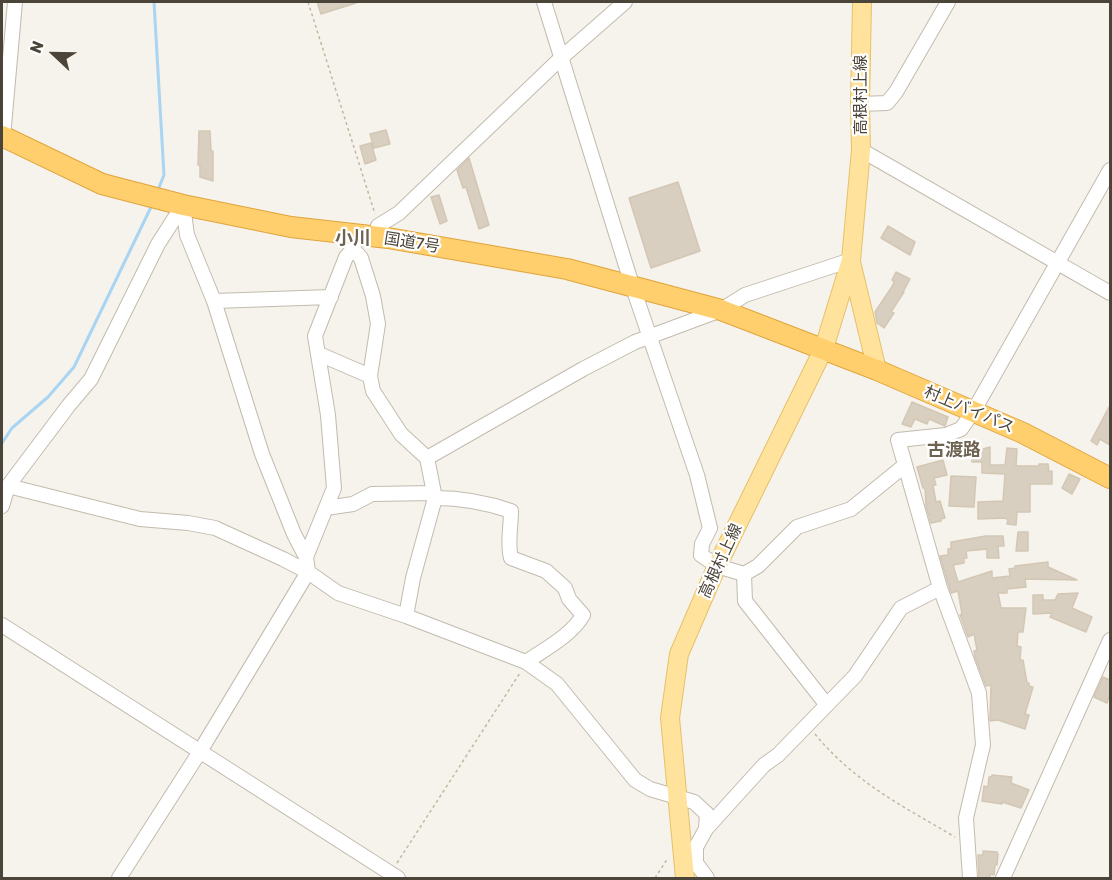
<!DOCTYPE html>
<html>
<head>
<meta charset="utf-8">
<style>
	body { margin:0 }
	#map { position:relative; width:1112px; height:880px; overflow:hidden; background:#f6f3ec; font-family:Rubik,sans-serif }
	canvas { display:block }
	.frame { position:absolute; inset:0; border:3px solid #4b4439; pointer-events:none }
	.north { position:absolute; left:24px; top:24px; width:60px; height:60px; -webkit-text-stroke:4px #fff; paint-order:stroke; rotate:292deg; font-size:16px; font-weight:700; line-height:24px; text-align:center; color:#4b4439 }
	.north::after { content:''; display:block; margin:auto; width:21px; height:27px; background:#4b4439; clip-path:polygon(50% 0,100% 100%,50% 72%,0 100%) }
</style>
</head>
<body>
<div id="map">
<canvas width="1112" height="880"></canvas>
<div class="frame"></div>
<div class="north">N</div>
</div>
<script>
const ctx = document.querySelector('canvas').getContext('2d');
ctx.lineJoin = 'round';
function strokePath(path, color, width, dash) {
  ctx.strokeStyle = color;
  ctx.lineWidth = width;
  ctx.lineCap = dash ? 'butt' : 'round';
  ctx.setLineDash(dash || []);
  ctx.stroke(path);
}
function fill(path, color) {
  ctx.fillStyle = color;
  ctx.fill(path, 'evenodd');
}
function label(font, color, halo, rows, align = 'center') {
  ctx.font = font + ' Rubik,"Noto Sans JP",sans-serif';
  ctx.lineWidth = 4.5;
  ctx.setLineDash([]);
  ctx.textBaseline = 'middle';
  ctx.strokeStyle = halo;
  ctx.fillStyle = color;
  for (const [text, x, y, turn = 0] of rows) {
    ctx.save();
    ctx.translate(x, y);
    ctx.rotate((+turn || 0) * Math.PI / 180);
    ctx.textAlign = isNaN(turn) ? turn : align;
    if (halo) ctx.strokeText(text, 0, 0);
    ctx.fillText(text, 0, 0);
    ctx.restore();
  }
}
const stream = new Path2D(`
	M154,2L164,175L158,190
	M2,443L12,428L48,397L74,367L152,205`);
const building = new Path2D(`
	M317,2H355L356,3L321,14Z
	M386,130L390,144L374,148L370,134Z
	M199,131H210L211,151H213V181L200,177V165H198Z
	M371,143L376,160L365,164L360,146Z
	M469,158L489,225L479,229L466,187L463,188L457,170Z
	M678,182L700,251L651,268L629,198Z
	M439,195L447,221L440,224L431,197Z
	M888,226L915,242L910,255L881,238Z
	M896,272L910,279L903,292H904L891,312L894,313L884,328L877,323L875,312L893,285L894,281L892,280Z
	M912,402L948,417L945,426L929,419L927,424L915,419L911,427L902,424Z
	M1110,405V445L1100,439L1097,445L1091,441Z
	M990,447V465H1005L1007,448L1017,449L1016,466H1039V464H1048L1049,472L1052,471V484H1030V512H1017L1016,525L1007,524L1008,520L1005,518L978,519V502L1003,501L1005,474L982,473V462H972V452Z
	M943,460L947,475L934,478L936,485H933L936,502L940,501L945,518L941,519V521L931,523L926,506L925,488H923L917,467Z
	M1069,474L1080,479L1072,494L1062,488Z
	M951,476L976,477L974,507L949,506Z
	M1018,532H1028V551H1016Z
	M986,536H1003L1004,546H998L999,558H987V549L966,551L967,558H964V563L953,565L958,582L992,571V578L1010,576L1009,569L1015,568V566L1048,562V567L1077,580L1025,579L1026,587L1007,589V593H998L1001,608H1026L1023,632H1018L1017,646L1021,647L1020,660H1023L1027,683H1029V686L1033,687L1025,714L1029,715L1025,729L998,720L990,721L991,685L986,686L975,657L974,651L977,650L974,634L968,637L960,615L962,614L958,591L951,593L940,556L948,555V549H951V542Z
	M1078,593L1072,608L1092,617L1086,632L1050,617L1052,613L1033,614V595H1043V600H1055L1058,594Z
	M1103,677L1110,680V694L1107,703L1094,697Z
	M992,775L1012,777L1011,783L1029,790L1021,808L1002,802V804L982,801L984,786L988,787L989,777H991Z
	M983,851L997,852L998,854L997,865H995L994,875L990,874V879H979L978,855H983Z`);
const path = new Path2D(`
	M308,2L375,214
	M815,734C854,782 904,807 955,837
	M397,863L520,673
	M655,878L668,858`);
const minor = new Path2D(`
	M544,2L632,285L697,475L710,528L702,544L701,555L717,566L744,574L758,566L797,527L851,509L904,466
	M860,104L887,103L896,92L948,2
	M3,137L15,2
	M861,150L1110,293
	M356,234L353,249L361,258L373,296L378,324L370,376L373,391L401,434L427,458L435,498L413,578L406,616
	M376,237L378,226L399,213L561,58L625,2
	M214,301L331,297
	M319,354L370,376
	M427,458L583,369L635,342L721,310L745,295L851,260
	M8,486L140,519L188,523L215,528L283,559L308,572L338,593L406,616L526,662L557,684L635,780L650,789L694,802L707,814L706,829L696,847V863L707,878
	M435,498C462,498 485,502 511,511C511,527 507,543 511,558L546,571L565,588L569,599L583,615C572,635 545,649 526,662
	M2,506L8,486L69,405L91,379L158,244L183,205
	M326,508L353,504L372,494L434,493
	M306,557L334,488L328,415L315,336L346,257L353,249
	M744,574L745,601L826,704
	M2,625L398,878
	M706,829L764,765L778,755L855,676L901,608L940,588
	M119,878L199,753L308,572L306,557L294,534L262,454L214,301L187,235L183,205
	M970,878L966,818L983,745L979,693L940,588L898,440L946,435L961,429L973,412L1110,170
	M1003,878L1110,640`);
const major = new Path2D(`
	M851,262L877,370
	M685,878L670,718L679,654L717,566L824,348L851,260L861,150L860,104L862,2`);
const highway = new Path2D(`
	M2,136L102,184L183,205L291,227L388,238L567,269L721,310L877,370L1023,433L1110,478`);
const streetNames = [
	["高根村上線",861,95,-90],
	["国道7号",412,243,9],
	["村上バイパス",969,410,23],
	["高根村上線",721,561,-65]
];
const neighbourhoodNames = [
	["小川",353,239],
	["古渡路",954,451]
];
strokePath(stream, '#a9d4f2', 3);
fill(building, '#d8cfc1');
strokePath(building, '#d3c7b4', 1.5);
strokePath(minor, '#c2bbae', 16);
strokePath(major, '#e6c16a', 20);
strokePath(highway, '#e0a43c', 22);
strokePath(path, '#c4b79f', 1.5, [3, 3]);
strokePath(minor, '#fff', 14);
strokePath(major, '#ffe39c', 18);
strokePath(highway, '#ffcf6e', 20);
label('16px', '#4b4439', '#fff', streetNames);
label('bold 18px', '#6e6250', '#fff', neighbourhoodNames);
</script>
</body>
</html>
